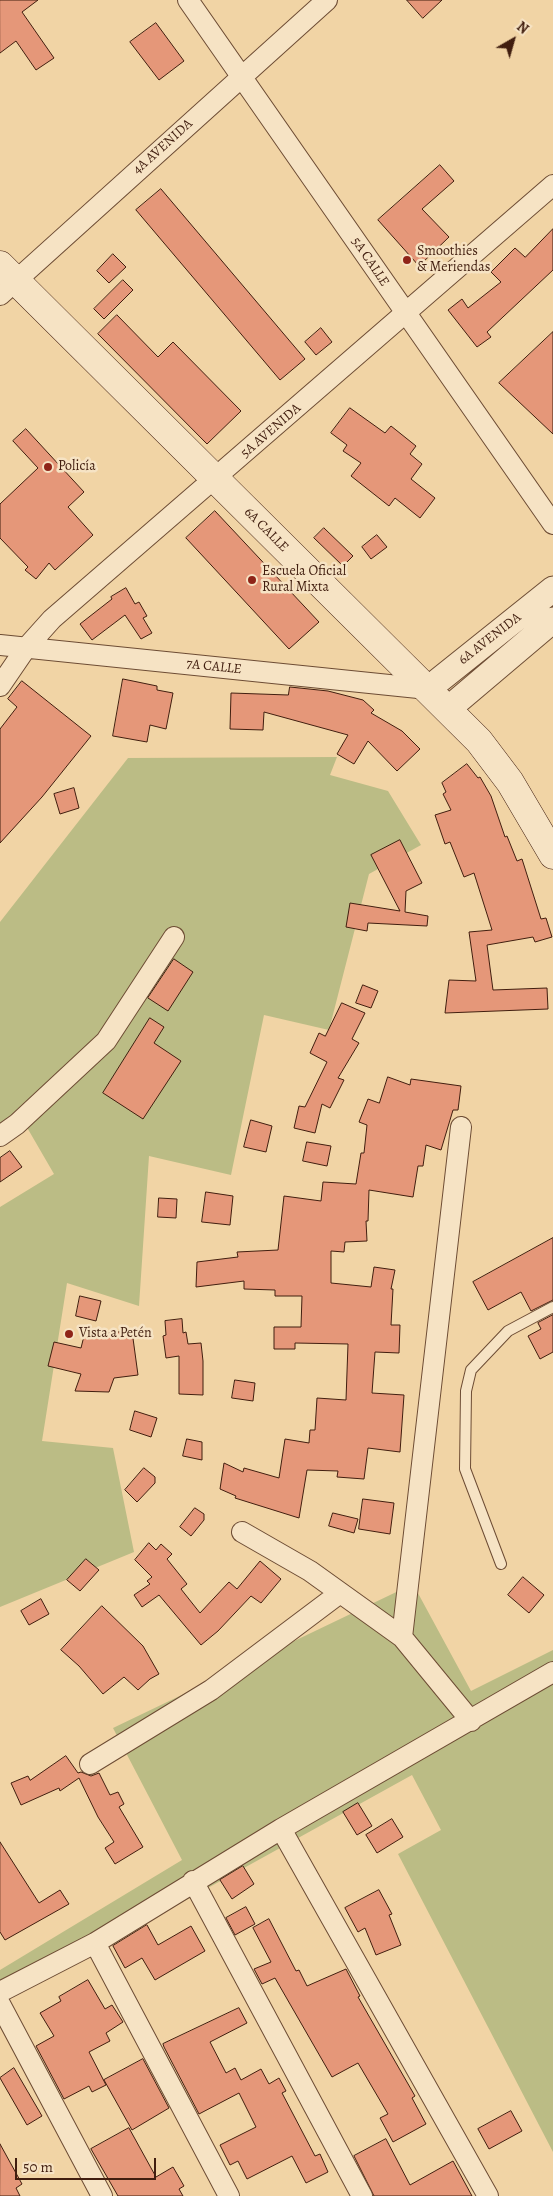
<!DOCTYPE html>
<html>
<head>
<meta charset="utf-8">
<style>
	body { margin:0 }
	#map { position:relative; width:553px; height:2196px; overflow:hidden; background:#f1d4a5; font-family:Alegreya,serif }
	canvas { display:block }
	.north { position:absolute; left:488px; top:15px; width:50px; height:50px; -webkit-text-stroke:4px #f6e3c4; paint-order:stroke; rotate:38deg; font-size:14px; font-weight:700; line-height:20px; text-align:center; color:#411e0f }
	.north::after { content:''; display:block; margin:auto; width:18px; height:22px; background:#411e0f; clip-path:polygon(50% 0,100% 100%,50% 72%,0 100%) }
	.scale { position:absolute; left:15px; top:2158px; width:141px; height:22px; box-sizing:border-box; border:2px solid #411e0f; border-top:0; padding-left:6px; font-size:15px; line-height:18px; white-space:nowrap; color:#411e0f; -webkit-text-stroke:4px #f6e3c4; paint-order:stroke }
</style>
</head>
<body>
<div id="map">
<canvas width="553" height="2196"></canvas>
<div class="north">N</div>
<div class="scale">50 m</div>
</div>
<script>
const ctx = document.querySelector('canvas').getContext('2d');
ctx.lineJoin = 'round';
function fill(path, color) {
  ctx.fillStyle = color;
  ctx.fill(path, 'evenodd');
}
function strokePath(path, color, width, dash) {
  ctx.strokeStyle = color;
  ctx.lineWidth = width;
  ctx.lineCap = dash ? 'butt' : 'round';
  ctx.setLineDash(dash || []);
  ctx.stroke(path);
}
function label(font, color, halo, rows, align = 'center') {
  ctx.font = font + ' Alegreya,serif';
  ctx.lineWidth = 5;
  ctx.setLineDash([]);
  ctx.textBaseline = 'middle';
  ctx.strokeStyle = halo;
  ctx.fillStyle = color;
  for (const [text, x, y, turn = 0] of rows) {
    ctx.save();
    ctx.translate(x, y);
    ctx.rotate((+turn || 0) * Math.PI / 180);
    ctx.textAlign = isNaN(turn) ? turn : align;
    if (halo) ctx.strokeText(text, 0, 0);
    ctx.fillText(text, 0, 0);
    ctx.restore();
  }
}
const green = new Path2D(`
	M337,757L330,775L388,791L421,845L369,874L329,1030L264,1015L231,1175L149,1156L139,1306L67,1283L42,1441L113,1448L134,1552L0,1607V1207L54,1174L25,1124L0,1136V922L128,758Z
	M413,1584L471,1691L553,1650V2152L398,1854L441,1830L412,1775L0,2003V1970L182,1860L113,1728Z`);
const building = new Path2D(`
	M0,0H38L22,12L54,58L36,70L16,41L0,53Z
	M407,0H442L423,18Z
	M156,23L184,61L159,80L130,42Z
	M440,165L454,181L422,209L449,237L419,266L378,220Z
	M161,189L305,359L280,380L136,210Z
	M553,229V270L487,332L491,337L477,347L448,310L462,299L468,308L501,282L491,272L515,248L525,257Z
	M113,254L126,267L109,283L97,271Z
	M123,280L133,290L104,319L94,309Z
	M117,315L158,357L173,342L241,411L207,444L98,334Z
	M321,328L332,342L316,355L305,342Z
	M553,332V434L499,383Z
	M350,408L385,433L391,426L416,446L410,454L422,464L411,479L435,498L420,518L395,498L389,506L351,476L361,463L343,451L347,445L331,433Z
	M26,429L84,492L68,507L93,535L55,570L49,563L36,579L25,570L28,567L0,538V504L38,468L13,441Z
	M215,511L319,622L289,649L186,538Z
	M324,528L353,556L343,566L314,538Z
	M377,535L387,547L371,559L362,547Z
	M126,588L135,604L139,602L147,616L143,618L152,633L141,639L125,615L92,640L80,624L112,599L111,597Z
	M123,679L157,686V690L173,693L166,729L150,725L147,742L113,736Z
	M22,681L91,736L42,797L0,843V729L17,707L8,699Z
	M290,687L328,691L363,700L374,710L371,713L402,731L420,749L397,771L368,741L354,764L337,754L348,735L264,712L263,730L230,729L231,693L288,695Z
	M467,764L478,778L480,777L491,796L505,837L507,836L517,861L522,859L541,919L546,918L552,937L535,942L533,937L487,945L493,990L547,988L548,1009L445,1013L449,980L476,981L469,932L492,930L474,873L464,877L450,842L445,844L435,815L451,810L443,794L446,792L442,783Z
	M74,788L79,808L60,814L54,794Z
	M400,840L422,883L406,891L405,912L428,916L427,926L368,923L367,931L346,927L350,903L400,911L371,855Z
	M174,959L193,972L168,1011L148,998Z
	M363,985L378,991L371,1008L356,1003Z
	M342,1003L365,1013L352,1039L359,1043L338,1078L344,1080L330,1108L322,1104L315,1133L294,1128L299,1106L305,1107L327,1062L310,1053L319,1033L325,1036Z
	M150,1018L164,1027L154,1043L181,1061L143,1119L103,1093Z
	M388,1077L410,1085L411,1079L461,1086L458,1110H453L441,1150L426,1145L423,1166H418L413,1197L369,1190L368,1221H366L367,1241L345,1242L344,1252L331,1251V1283L371,1287L374,1267L395,1270L391,1289H393L391,1325H400L399,1353L375,1352L372,1393L404,1395L400,1452L368,1448L364,1479L337,1477L338,1471L307,1470L299,1518L235,1498L236,1496L220,1489L224,1463L243,1472L244,1468L279,1478L285,1439L309,1443L310,1430H315L317,1398L346,1400L348,1344L295,1343V1349H274V1327H301L302,1296H275V1290L244,1289V1281L196,1287L197,1262L238,1257L237,1252L278,1250L284,1196L321,1201L323,1182L356,1184L361,1153H364L367,1125L359,1122L368,1099L379,1103Z
	M251,1120L272,1126L266,1152L244,1147Z
	M307,1142L331,1146L327,1166L303,1161Z
	M10,1151L22,1167L0,1182V1158Z
	M206,1192L233,1196L230,1225L202,1222Z
	M159,1198L177,1199L176,1218L158,1217Z
	M553,1238V1300L531,1311L521,1292L488,1310L473,1282Z
	M80,1296L101,1301L96,1321L76,1316Z
	M553,1315V1352L540,1359L528,1336L541,1329L538,1323Z
	M182,1319L183,1333L186,1332L188,1344L201,1343L203,1361V1395L179,1394V1356L166,1358L163,1336L166,1335L165,1321Z
	M132,1331L138,1375L114,1378L109,1392L75,1391L81,1374L48,1366L54,1342L81,1348L84,1336Z
	M235,1380L255,1383L253,1401L232,1398Z
	M135,1411L157,1418L151,1437L130,1430Z
	M187,1439L202,1442V1460L183,1456Z
	M144,1468L155,1477V1483L137,1502L125,1490Z
	M363,1499L394,1503L390,1534L359,1529Z
	M195,1508L204,1514V1520L191,1536L180,1527Z
	M333,1513L358,1519L354,1533L329,1526Z
	M149,1543L156,1550L161,1544L172,1554L167,1559L187,1584L181,1589L200,1613L229,1582L237,1589L260,1561L281,1579L261,1603L251,1596L218,1631L201,1645L159,1595L142,1607L134,1595L150,1584L147,1581L152,1577L135,1560Z
	M86,1559L99,1570L80,1591L67,1580Z
	M523,1577L544,1595L529,1613L508,1595Z
	M41,1599L49,1614L29,1625L21,1611Z
	M102,1606L143,1646L159,1674L150,1679L138,1690L124,1677L103,1694L79,1666L61,1650Z
	M66,1756L78,1773L81,1772L91,1776L99,1773L110,1795L118,1792L124,1804L119,1807L143,1847L115,1864L105,1848L114,1842L98,1817L79,1778L60,1791L59,1788L21,1805L11,1783L28,1776L30,1780Z
	M358,1803L372,1826L357,1835L343,1812Z
	M392,1819L403,1837L377,1853L366,1835Z
	M0,1842L39,1903L60,1890L69,1904L5,1940L0,1932Z
	M243,1866L254,1884L232,1899L220,1880Z
	M379,1890L392,1914L389,1915L401,1945L376,1955L365,1928L358,1932L345,1908Z
	M246,1907L255,1924L235,1935L226,1918Z
	M269,1919L296,1971L299,1970L307,1986L346,1969L360,1996L358,1997L415,2096L412,2098L426,2124L393,2142L380,2118L388,2114L358,2063L332,2077L275,1978L262,1984L254,1969L271,1962L253,1928Z
	M147,1925L158,1945L191,1926L205,1951L155,1980L142,1958L125,1968L113,1946Z
	M88,1980L105,2009L112,2005L123,2022L106,2033L110,2041L89,2052L106,2085L92,2092L89,2086L64,2099L36,2046L54,2036L40,2013L61,2001L59,1997Z
	M239,2008L247,2023L210,2042L226,2073L235,2068L241,2080L261,2069L269,2084L279,2078L286,2091L282,2093L315,2156L320,2154L328,2172L306,2183L292,2156L247,2179L238,2161L230,2165L220,2145L256,2127L239,2093L199,2114L164,2047L163,2044Z
	M143,2059L169,2108L132,2130L104,2080Z
	M14,2068L42,2116L27,2125L0,2078Z
	M511,2111L522,2131L489,2149L478,2129Z
	M129,2128L156,2177L173,2167L184,2186L179,2189L183,2196H118L91,2149Z
	M386,2139L410,2185L453,2161L472,2196H374L354,2156Z
	M0,2144L22,2184L16,2188L20,2196H0Z`);
const service = new Path2D(`
	M501,1564L465,1469L466,1391L471,1370L508,1331L553,1307`);
const minor = new Path2D(`
	M188,0L553,524
	M0,295L327,0
	M0,645L428,689
	M0,686L26,648L52,619L553,185
	M0,1136L17,1124L106,1041L174,937
	M242,1532L310,1571L402,1637L471,1721
	M402,1637L461,1127
	M90,1764L211,1690L340,1593
	M281,1829L488,2196
	M193,1881L362,2196
	M95,1943L229,2196
	M0,1992L95,1943L281,1829L553,1672
	M0,2004L102,2196`);
const tertiary = new Path2D(`
	M428,689L553,589
	M448,709L553,620`);
const secondary = new Path2D(`
	M0,265L479,741L510,782L553,855`);
const markers = [
	[407,260,5,"#8f2418"],
	[48,467,5,"#8f2418"],
	[252,580,5,"#8f2418"],
	[69,1334,5,"#8f2418"]
];
const streetNames = [
	["4A AVENIDA",163,147,-42],
	["5A CALLE",370,262,56],
	["5A AVENIDA",271,431,-41],
	["6A CALLE",266,530,45],
	["6A AVENIDA",490,639,-38],
	["7A CALLE",214,667,6]
];
const poiNames = [
	["Smoothies",417,252],
	["& Meriendas",417,268],
	["Policía",58,467],
	["Escuela Oficial",262,572],
	["Rural Mixta",262,588],
	["Vista a Petén",79,1334]
];
fill(green, '#bbbc85');
fill(building, '#e59779');
strokePath(building, '#411e0f', 1);
strokePath(service, '#6d4c34', 12);
strokePath(minor, '#6d4c34', 22);
strokePath(tertiary, '#6d4c34', 27);
strokePath(secondary, '#411e0f', 29);
strokePath(service, '#f6e3c4', 10);
strokePath(minor, '#f6e3c4', 20);
strokePath(tertiary, '#f6e3c4', 25);
strokePath(secondary, '#f6e3c4', 28);
for (const [x, y, r, color] of markers) {
  const dot = new Path2D();
  dot.arc(x, y, r, 0, 2 * Math.PI);
  ctx.fillStyle = color;
  ctx.fill(dot);
  strokePath(dot, '#f6e3c4', 2);
}
label('14px', '#411e0f', '#f6e3c4', streetNames);
label('14px', '#411e0f', '#f6e3c4', poiNames, 'left');
</script>
</body>
</html>
